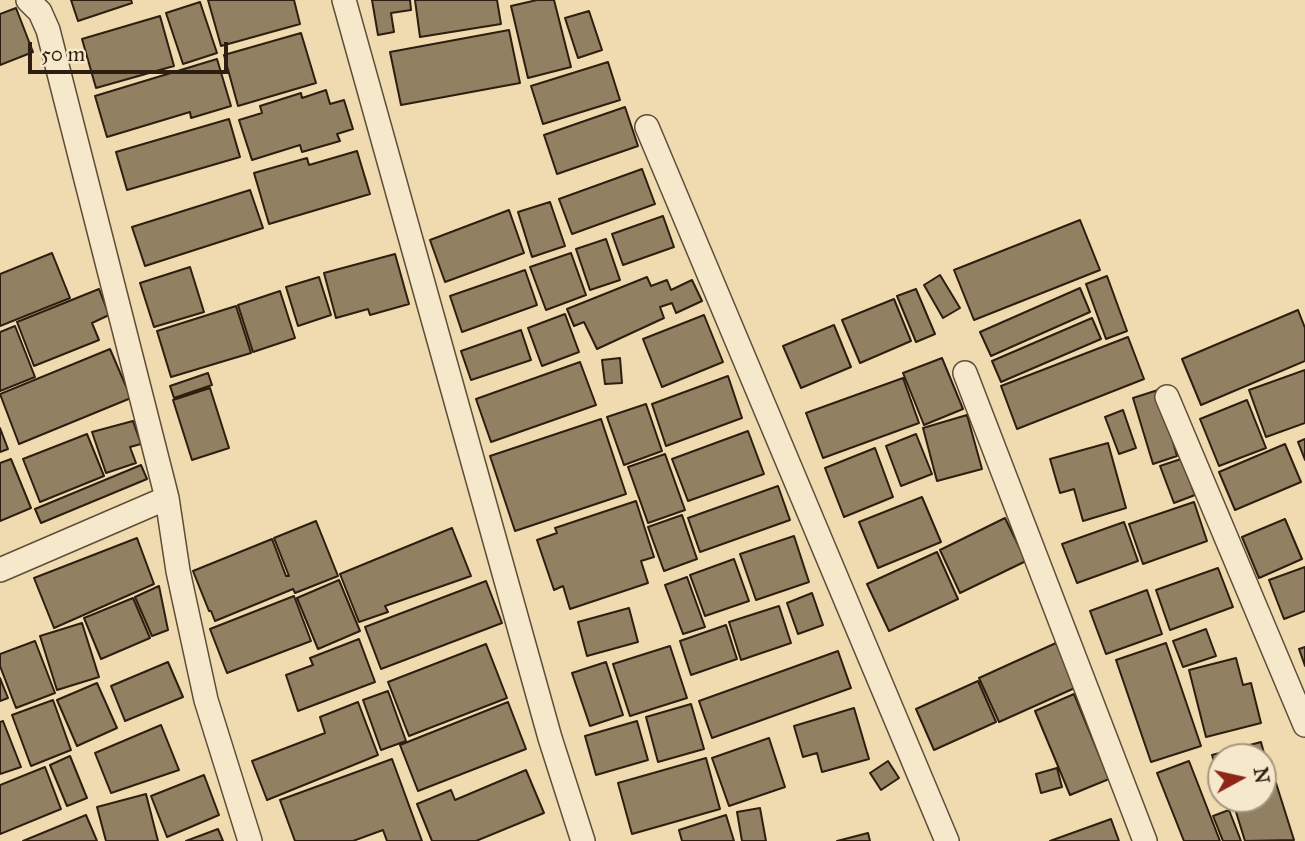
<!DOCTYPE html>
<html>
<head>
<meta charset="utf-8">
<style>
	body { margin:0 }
	#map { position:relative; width:1305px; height:841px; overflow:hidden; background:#efdbaf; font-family:"IM FELL Great Primer",serif }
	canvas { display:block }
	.north { position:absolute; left:1207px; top:743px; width:70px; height:70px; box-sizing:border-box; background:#f5e8cb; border:2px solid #a59780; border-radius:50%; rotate:82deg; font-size:19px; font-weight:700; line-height:28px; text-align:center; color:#2d1e10 }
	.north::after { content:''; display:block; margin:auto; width:24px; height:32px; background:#8f2418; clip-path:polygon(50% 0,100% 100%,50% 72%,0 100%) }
	.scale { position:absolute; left:28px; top:42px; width:200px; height:32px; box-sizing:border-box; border:4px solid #2d1e10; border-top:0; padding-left:9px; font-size:21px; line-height:24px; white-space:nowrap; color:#2d1e10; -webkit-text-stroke:5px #f5e8cb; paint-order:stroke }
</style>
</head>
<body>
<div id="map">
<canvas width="1305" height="841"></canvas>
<div class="north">N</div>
<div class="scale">50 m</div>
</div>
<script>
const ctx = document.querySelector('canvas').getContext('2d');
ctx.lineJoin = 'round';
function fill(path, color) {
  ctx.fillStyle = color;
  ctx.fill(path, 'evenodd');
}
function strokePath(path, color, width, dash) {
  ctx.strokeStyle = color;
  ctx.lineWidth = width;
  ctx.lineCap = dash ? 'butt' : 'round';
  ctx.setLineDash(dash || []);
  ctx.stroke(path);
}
const building = new Path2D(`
	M71,0H131L132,3L78,21Z
	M208,0H294L300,24L221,46Z
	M372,0H410L411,10L391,13L394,32L378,35Z
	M415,0H497L501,24L420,37Z
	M537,0H554L571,67L528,78L511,6Z
	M200,2L217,53L183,64L166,13Z
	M16,8L33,52L0,65V14Z
	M589,11L602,50L578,58L565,18Z
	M160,16L174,66L96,88L82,39Z
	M509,30L520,83L401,105L390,52Z
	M301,33L316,83L238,106L224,55Z
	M217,59L231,106L191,118L190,112L107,137L95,96Z
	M608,62L620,100L543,124L531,86Z
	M326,90L330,104L344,100L353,129L337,134L340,141L302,152L300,145L252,160L239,120L262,113L260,106L301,93L302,98Z
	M625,107L638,146L557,174L544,135Z
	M229,119L240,157L127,190L116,152Z
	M357,151L370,194L269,224L254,173L307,158L309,165Z
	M642,169L655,204L572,234L559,199Z
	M250,190L263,228L145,266L132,227Z
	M550,202L565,246L532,257L518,212Z
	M509,210L524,253L445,282L430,240Z
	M663,216L674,247L623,265L612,234Z
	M1080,220L1100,270L974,320L954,270Z
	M606,239L620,280L590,290L576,249Z
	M52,253L70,298L0,326V274Z
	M571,253L586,295L546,310L530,267Z
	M395,254L409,304L370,315L368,309L336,318L324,273Z
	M190,267L204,312L154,327L140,283Z
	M525,270L537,305L462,332L450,296Z
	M940,275L960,308L943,318L924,285Z
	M1107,276L1127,331L1106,339L1086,284Z
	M319,277L331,315L298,326L286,287Z
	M647,277L651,286L667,280L671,290L692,280L702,301L676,313L672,303L660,307L664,318L597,349L584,322L574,326L567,309Z
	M1080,288L1090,312L991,356L980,332Z
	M99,289L109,315L92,323L99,340L34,366L17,322Z
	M916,289L935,334L916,342L897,296Z
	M280,291L295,338L253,352L238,305Z
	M894,299L911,341L860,363L842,320Z
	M236,306L251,353L171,377L157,331Z
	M1298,310L1305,328V361L1201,405L1182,359Z
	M565,314L579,352L542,366L528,328Z
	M704,315L723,362L662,387L643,339Z
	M1092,318L1101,339L1001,382L992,361Z
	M834,325L851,367L801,388L783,346Z
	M15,326L35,377L0,391V332Z
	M521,330L531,360L471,380L461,351Z
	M1128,337L1144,379L1017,429L1001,386Z
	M110,349L131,398L19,444L0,394Z
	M620,358L622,383L605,384L602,360Z
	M942,358L963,409L924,425L903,373Z
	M580,362L596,405L491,442L476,399Z
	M1305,370V423L1266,437L1249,390Z
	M208,373L212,385L174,398L170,386Z
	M728,376L742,418L666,446L652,404Z
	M903,378L919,423L823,458L806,413Z
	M210,388L229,448L192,460L173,400Z
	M1158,390L1177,456L1153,464L1133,398Z
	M1247,400L1266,448L1219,466L1200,419Z
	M646,404L662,451L624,465L607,417Z
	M1123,410L1136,448L1119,454L1105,417Z
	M967,415L982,469L937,481L923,428Z
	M601,419L626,494L515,531L490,456Z
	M133,421L141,444L130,447L136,463L106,473L92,432Z
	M0,428L8,449L0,452Z
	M748,431L764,474L688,501L672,459Z
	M87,434L104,476L40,502L23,459Z
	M916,434L932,474L901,486L886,446Z
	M1305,439V460L1298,442Z
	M1108,443L1126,508L1083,521L1074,489L1060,493L1050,459Z
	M1285,444L1301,482L1235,510L1219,472Z
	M875,448L893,497L844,517L825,468Z
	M665,454L685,510L648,523L628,467Z
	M11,459L31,508L0,521V463Z
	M1181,459L1195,495L1174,503L1160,466Z
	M141,465L147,479L41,523L35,509Z
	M778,486L790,520L700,552L688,518Z
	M922,497L941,542L878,568L859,522Z
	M636,501L654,557L641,561L648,583L570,609L563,586L554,590L537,540L557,533L555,528Z
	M1194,502L1207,541L1143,564L1129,524Z
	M682,515L697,559L664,571L648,527Z
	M1005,518L1026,561L960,593L940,550Z
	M1285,519L1302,559L1259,578L1242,537Z
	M316,521L338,576L295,593L293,589L215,621L211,611H209L193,571L272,539L286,576H289L274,538Z
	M1124,522L1138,561L1077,583L1062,544Z
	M452,528L471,576L385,606L388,612L359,622L340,574Z
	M794,536L809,582L756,600L740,554Z
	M137,538L154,584L54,628L34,578Z
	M937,552L958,599L889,631L867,584Z
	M734,559L749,601L705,616L690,575Z
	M1305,567V611L1284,619L1269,580Z
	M1218,568L1233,607L1170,630L1156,590Z
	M687,577L705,627L683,634L665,585Z
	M339,580L360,631L318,649L297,598Z
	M486,581L502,623L381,669L365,627Z
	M159,586L168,630L152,636L135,597Z
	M1147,590L1162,634L1106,654L1090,611Z
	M812,593L823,625L798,634L787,603Z
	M294,596L311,641L227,673L210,629Z
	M133,598L150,638L101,659L84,618Z
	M779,606L791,643L741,660L729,622Z
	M629,608L638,642L587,656L578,622Z
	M82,623L99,677L57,690L40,636Z
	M726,625L737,659L691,675L680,641Z
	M1206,629L1216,656L1183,667L1173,641Z
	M359,639L375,682L298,711L286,675L313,665L310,658Z
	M35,641L55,693L16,708L0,666V654Z
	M1056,643L1077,687L999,722L979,678Z
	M1166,643L1201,746L1151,762L1116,660Z
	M486,644L507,698L409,736L388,682Z
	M670,646L687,698L630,716L613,664Z
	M1305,647V666L1299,649Z
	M838,651L851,688L712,738L699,701Z
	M1236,658L1243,685L1251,683L1261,723L1206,737L1189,670Z
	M168,662L183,697L125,721L111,686Z
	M606,662L623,715L590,726L572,673Z
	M0,678L8,698L0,701Z
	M978,681L996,722L934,750L916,709Z
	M97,683L117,728L77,746L57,700Z
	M388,691L406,741L381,750L363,700Z
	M1074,694L1109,779L1070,795L1035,711Z
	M53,700L71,750L31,766L12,715Z
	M358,702L378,755L267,800L252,761L325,733L320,717Z
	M508,702L526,749L418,791L400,745Z
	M691,704L704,749L658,762L646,717Z
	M854,708L869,759L822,772L817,753L803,757L794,726Z
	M3,721L21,767L0,774V722Z
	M637,721L648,760L596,775L585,736Z
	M161,725L179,770L111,793L95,753Z
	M769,738L785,787L729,806L712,758Z
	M1261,742L1269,772L1263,773V757H1221V785L1212,755Z
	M70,756L87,798L67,806L50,765Z
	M706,758L720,809L632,834L618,783Z
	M392,759L422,841H387L383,830L353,841H295L280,800Z
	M888,761L899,778L881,790L870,773Z
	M1189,761L1220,841H1184L1157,773Z
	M45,767L61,809L0,834V785Z
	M1057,768L1062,787L1041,793L1036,774Z
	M526,770L544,813L476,841H432L417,804L451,790L455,800Z
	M204,775L219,815L167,837L151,796Z
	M1276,783L1294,840L1245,841L1232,799H1263V788Z
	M146,794L158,841H106L97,807Z
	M760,808L766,841H742L737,812Z
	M1229,810L1241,841H1223L1213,816Z
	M86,815L97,841H23Z
	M726,815L734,841H682L679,830Z
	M1111,819L1119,841H1050Z
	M218,829L223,841H186Z
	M868,833L870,841H837Z`);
const street = new Path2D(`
	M28,0L40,12L48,30L167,498L178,571L206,700L250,841
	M344,0L550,738L583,841
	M647,127L947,841
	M965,373L1145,841
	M1167,397L1305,725
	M0,570L167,498`);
fill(building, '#928063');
strokePath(building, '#2d1e10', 2);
strokePath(street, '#5e4d38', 26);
strokePath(street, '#f5e8cb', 23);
</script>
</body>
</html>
